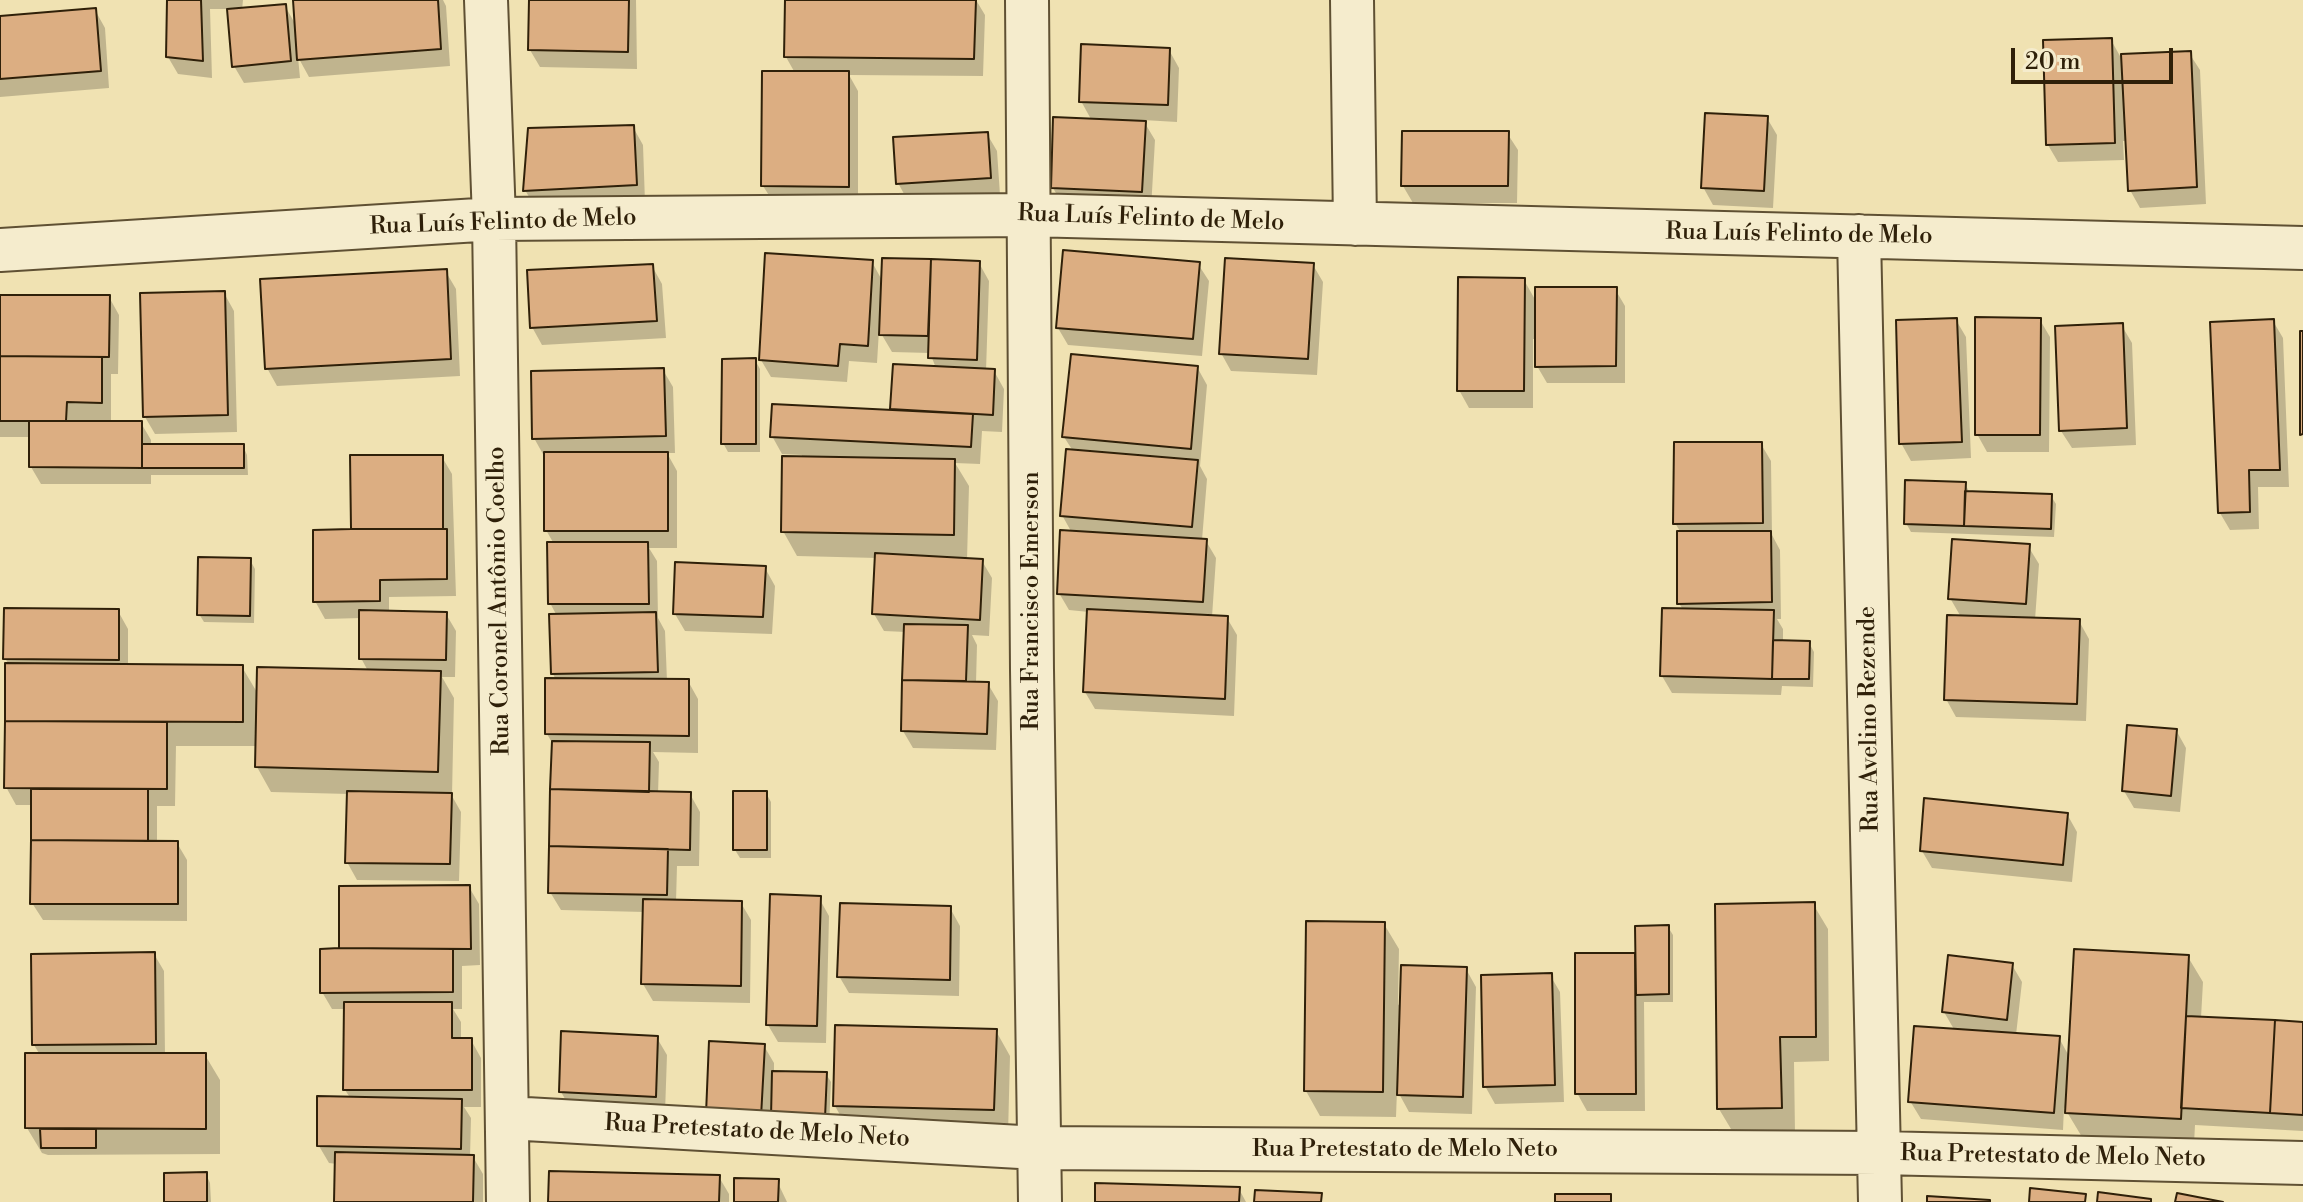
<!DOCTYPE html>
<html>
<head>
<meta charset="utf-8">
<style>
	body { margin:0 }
	#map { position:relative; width:2303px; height:1202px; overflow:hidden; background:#f0e2b2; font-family:"Libre Bodoni",serif }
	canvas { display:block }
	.scale { position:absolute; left:2011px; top:48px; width:162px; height:36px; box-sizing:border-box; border:4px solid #2f2009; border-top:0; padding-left:10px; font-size:24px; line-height:28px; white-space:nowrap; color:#2f2009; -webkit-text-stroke:6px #f5eccd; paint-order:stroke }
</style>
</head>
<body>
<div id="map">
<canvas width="2303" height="1202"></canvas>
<div class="scale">20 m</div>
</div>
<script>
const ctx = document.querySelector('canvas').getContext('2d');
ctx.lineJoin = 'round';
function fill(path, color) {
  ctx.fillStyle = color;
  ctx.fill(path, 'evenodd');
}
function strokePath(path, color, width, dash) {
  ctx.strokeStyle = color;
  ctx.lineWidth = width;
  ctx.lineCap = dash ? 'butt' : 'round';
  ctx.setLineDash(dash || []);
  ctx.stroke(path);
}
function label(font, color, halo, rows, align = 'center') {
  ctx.font = font + ' "Libre Bodoni",serif';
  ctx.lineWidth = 6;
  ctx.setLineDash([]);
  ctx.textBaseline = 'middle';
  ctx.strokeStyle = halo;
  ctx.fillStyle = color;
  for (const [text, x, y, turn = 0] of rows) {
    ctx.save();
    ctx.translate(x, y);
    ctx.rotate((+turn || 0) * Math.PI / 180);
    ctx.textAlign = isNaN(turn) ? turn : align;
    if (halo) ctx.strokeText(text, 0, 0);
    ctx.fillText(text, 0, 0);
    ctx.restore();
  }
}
const shadow = new Path2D(`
	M169,0H243L242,10L285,6L297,27L295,0H443L446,6L450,66L309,77L298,57L300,78L244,83L234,66L229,9H210L212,78L178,74L168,57Z
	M531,0H636L637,69L540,67L530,50Z
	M787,0H976L985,15L983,76L849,75L858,91V204L774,203L763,186L795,73L786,57Z
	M95,10L105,28L109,88L0,97V18Z
	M2111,40L2120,56L2189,53L2200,70L2206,204L2140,208L2130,190L2127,141H2123L2124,160L2058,162L2048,145Z
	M1169,50L1179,68L1177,122L1143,120L1155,140L1151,209L1063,205L1053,188L1092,121L1081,101Z
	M1767,118L1777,135L1773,208L1713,205L1703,187Z
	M633,127L643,145L645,202L535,207L525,190Z
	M1507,133L1518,150L1517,203H1413L1403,186Z
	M987,134L997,151L1000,195L908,201L898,183Z
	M884,260L979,263L989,281L986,371H994L1004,389L1002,432L982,431L980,464L955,463L969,486L967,560L982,561L992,578L989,636L972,635L977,645L976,683L988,684L998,701L996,750L913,748L903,731L906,632L884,631L874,614L877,558L797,556L783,531L802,455L782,454L772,436L892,412L895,366L936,368L930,353L892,352L879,330L877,363L849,361L847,382L771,377L761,360L872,262L883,282Z
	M1198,264L1209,281L1202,356L1068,345L1058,328Z
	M1313,265L1323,282L1317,375L1231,371L1221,353Z
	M652,266L662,284L666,338L542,345L532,327Z
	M446,272L456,289L460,376L277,386L267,368Z
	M1524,280L1537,303L1615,289L1625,306V383H1547L1537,366V339H1533V408H1469L1459,390Z
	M224,293L234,311L237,432L155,434L145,417Z
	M0,297H109L119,315L118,374H111V423H141L151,440V446H243L247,455L248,475H151V484H41L31,467V437H0Z
	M1956,320L1966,337L1971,458L1911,461L1901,443Z
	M2040,320L2050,337L2049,452H1987L1977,434Z
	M2273,321L2283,338L2289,487H2258L2259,529L2230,530L2220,513Z
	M2122,326L2132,343L2136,445L2072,448L2061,431L2057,328Z
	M755,360L760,369V452H728L723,443Z
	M1197,367L1207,385L1200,466L1207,479L1202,540L1206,541L1216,558L1212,617L1227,618L1237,635L1234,716L1095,709L1085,692L1089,612L1069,610L1059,593L1072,533L1062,515L1073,451L1064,437Z
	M663,370L673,387L675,453H667L677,471V548H649L657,561L658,618L665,631L667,681H688L698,699V753L653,752L659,762L658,794H690L700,812L699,866H677L676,902L741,903L751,920L750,1003L653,1001L643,984L645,912L561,910L550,892L554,746L547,734L556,680L553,674L557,616L550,603L554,544L546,530L544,456L534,438Z
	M1761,444L1771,461L1772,535L1780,550L1781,619H1777L1783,629V642L1809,643L1814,652L1813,687L1782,686L1781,695L1672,693L1662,676L1683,610L1679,603L1681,533L1675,523Z
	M442,457L452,474L456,596L389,597V613L446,614L456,631L455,677H442L454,698L452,796L461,812L459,881L357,880L347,862L349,794L271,792L257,767V746H176L175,806H157V843H177L187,860V921L43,920L32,903L33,805H16L6,787L7,665H9L5,658L118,611L128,629V666L242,667L258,694L368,671L361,658V618L325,619L315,601L353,531Z
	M1965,484L1970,493L2051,496L2056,504L2054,537L1911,532L1906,523Z
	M2028,546L2039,564L2035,620L2079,621L2089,639L2086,721L1956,717L1946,699L1961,617L1950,598Z
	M250,560L255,569L254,623L204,622L199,614Z
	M765,568L775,586L772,634L685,631L675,614Z
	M2176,730L2186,748L2180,812L2134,808L2124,791Z
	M766,793L771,802V858H740L735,850Z
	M2067,814L2077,832L2072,882L1932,868L1922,851Z
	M469,887L479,904L480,965L462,966V1009H453L461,1022V1040H471L481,1058V1107H464L471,1118L470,1157H473L483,1174V1202H336L337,1164L329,1163L319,1146L351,1099L345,1090L346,1009H332L322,992L341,950V888Z
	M819,898L829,916L826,1043L778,1042L768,1025Z
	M1813,904L1828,929L1829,1061L1794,1062L1795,1133L1734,1134L1719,1109Z
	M950,908L960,926L959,996L849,993L839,976Z
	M1384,924L1399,949L1398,1005L1466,969L1476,987L1472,1114L1409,1112L1397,1090L1396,1117L1320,1116L1306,1091Z
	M1668,927L1673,935V1002H1644L1645,1111H1587L1577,1093L1634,955L1637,961Z
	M154,954L164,971L165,1055H205L220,1080V1154L48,1155L42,1153L27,1128L40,1055L34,1045Z
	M2188,957L2203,982L2201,1018L2303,1024V1131L2195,1125L2194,1144L2082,1137L2064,1107L2063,1130L1921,1119L1910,1101L1955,1031L1944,1012L2012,965L2022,982L2016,1035L2059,1038L2070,1058Z
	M1550,975L1560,992L1564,1102L1495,1104L1485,1086Z
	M996,1031L1010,1056L1008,1135L849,1131L835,1106Z
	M657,1038L667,1055L665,1113L571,1109L561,1092Z
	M711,1043L764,1046L774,1063V1073L826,1074L831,1082L829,1126L770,1134Z
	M206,1174L210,1183L211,1202H166Z
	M719,1177L729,1194V1202H549Z
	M777,1181L787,1202H736Z
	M1239,1189L1246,1202H1097Z`);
const building = new Path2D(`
	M167,0H201L203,61L166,57Z
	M293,0H438L441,49L297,60Z
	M529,0H629L628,52L528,50Z
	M785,0H976L974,59L784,57Z
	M286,4L291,61L232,67L227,9Z
	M96,8L101,71L0,79V16Z
	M2112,38L2115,143L2046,145L2043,40Z
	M1081,44L1170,48L1168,105L1079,102Z
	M2191,51L2197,187L2128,191L2121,54Z
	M762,71H849V187L761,186Z
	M1705,113L1768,116L1764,191L1701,188Z
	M1053,117L1146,121L1142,192L1051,188Z
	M634,125L637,185L523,191L528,128Z
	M1402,131H1509L1508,186H1401Z
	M988,132L991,178L896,184L893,137Z
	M1063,250L1200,262L1193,339L1056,328Z
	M765,253L873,260L868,346L840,344L838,366L759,360Z
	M882,258L931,259L928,336L879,335Z
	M1225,258L1314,263L1308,359L1219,354Z
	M931,259L980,261L977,360L928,358Z
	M653,264L657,321L530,328L527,270Z
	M447,269L451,359L265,369L260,279Z
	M1458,277L1525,278L1524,391H1457Z
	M1535,287H1617L1616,366L1535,367Z
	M225,291L228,415L143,417L140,293Z
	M0,295H110L109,357L0,356Z
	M1975,317L2041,318L2040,435H1975Z
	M1957,318L1962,442L1899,444L1896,320Z
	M2274,319L2280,470H2249L2250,512L2218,513L2210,322Z
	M2123,323L2127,428L2059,431L2055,326Z
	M2300,331H2303V434L2300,435Z
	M1071,354L1198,366L1191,449L1062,437Z
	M0,356L102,357V403L67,402L66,421H0Z
	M756,358V444H721L722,359Z
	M893,364L995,369L993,415L890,409Z
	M664,368L666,436L532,439L531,371Z
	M772,404L973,414L971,447L770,437Z
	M29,421H142V468L29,467Z
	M1674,442H1762L1763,523L1673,524Z
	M142,444H244V468H142Z
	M1066,449L1198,460L1192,527L1060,516Z
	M544,452H668V531H544Z
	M350,455H443V529H351Z
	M782,456L955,459L954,535L781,532Z
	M1905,480L1966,482L1964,526L1904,524Z
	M1965,491L2052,494L2051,529L1964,526Z
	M351,529H447V579L380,580V601L313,602V530Z
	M1060,530L1207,539L1203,602L1057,594Z
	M1677,531H1771L1772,602L1677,604Z
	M1952,539L2030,544L2026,604L1948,599Z
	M547,542H648L649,604H548Z
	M875,553L983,559L980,620L872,614Z
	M198,557L251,558L250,616L197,615Z
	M675,562L766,566L763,617L673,614Z
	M4,608L119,609V660L3,659Z
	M1662,608L1774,610L1772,679L1660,676Z
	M1087,609L1228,616L1225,699L1083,692Z
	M359,610L447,612L446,660L359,659Z
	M656,612L658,672L551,674L549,614Z
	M1947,615L2080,619L2077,704L1944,700Z
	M904,624L968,625L966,681L902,680Z
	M1773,640L1810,641L1809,679H1772Z
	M5,663L243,665V722L5,721Z
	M257,667L441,671L438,772L255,767Z
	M545,678L689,679V736L545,734Z
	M902,680L989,682L987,734L901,731Z
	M5,721L167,722V789L4,788Z
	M2127,725L2177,729L2171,796L2122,791Z
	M552,741L650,742L649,792L550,789Z
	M31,789H148V841L31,840Z
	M550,789L691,792L690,850L549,846Z
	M347,791L452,793L450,864L345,863Z
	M733,791H767V850H733Z
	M1924,798L2068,813L2063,865L1920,851Z
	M31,840L178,841V904H30Z
	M549,846L668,849L667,895L548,893Z
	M470,885L471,949L339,948V886Z
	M770,894L821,896L817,1026L766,1025Z
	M643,899L742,901L741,986L641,984Z
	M1815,902L1816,1037H1780L1782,1108L1717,1109L1715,904Z
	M840,903L951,906L950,980L837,977Z
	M1306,921L1385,922L1383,1092L1304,1091Z
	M1669,925V994L1636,995L1635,926Z
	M339,948L453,949V992L320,993V949Z
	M2074,949L2189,955L2181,1119L2065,1113Z
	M155,952L156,1044L32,1045L31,954Z
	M1575,953H1635L1636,1094H1575Z
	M1948,955L2013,963L2007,1020L1942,1012Z
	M1401,965L1467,967L1463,1097L1397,1095Z
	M1552,973L1555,1085L1483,1087L1481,975Z
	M344,1002H452V1038H472V1090H343Z
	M2186,1016L2275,1020L2270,1113L2181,1108Z
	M2275,1020L2303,1022V1115L2270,1113Z
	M835,1025L997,1029L994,1110L833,1106Z
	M1914,1026L2060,1036L2054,1113L1908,1102Z
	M561,1031L658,1036L656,1097L559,1092Z
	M709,1041L765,1044L761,1117L706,1114Z
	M25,1053H206V1129L25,1128Z
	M772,1071L827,1072L825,1118L771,1117Z
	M317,1096L462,1099L461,1149L317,1146Z
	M40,1129H96V1148H41Z
	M335,1152L474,1155L473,1202H334Z
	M549,1171L720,1175L719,1202H548Z
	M207,1172V1202H164V1173Z
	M734,1178L779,1179L778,1202H734Z
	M1095,1183L1240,1187L1239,1202H1095Z
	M2030,1188L2086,1194L2085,1202H2029Z
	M1255,1190L1322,1193L1321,1202H1254Z
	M2098,1192L2151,1199V1202H2097Z
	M2177,1193L2223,1202H2175Z
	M1555,1194H1611V1202H1555Z
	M1927,1196L1990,1200V1202H1927Z`);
const street = new Path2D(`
	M486,0L494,219L508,1202
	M1027,0L1032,670L1040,1202
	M1352,0L1355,224
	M1859,236L1880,1202
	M0,250L494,219L1029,215L2303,248
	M508,1118L1038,1148L1880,1153L2303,1163`);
const streetNames = [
	["Rua Luís Felinto de Melo",1151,219,2],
	["Rua Luís Felinto de Melo",503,223,-2],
	["Rua Luís Felinto de Melo",1799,235,1],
	["Rua Coronel Antônio Coelho",500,601,-91],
	["Rua Francisco Emerson",1032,601,-90],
	["Rua Avelino Rezende",1870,719,-91],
	["Rua Pretestato de Melo Neto",757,1132,3],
	["Rua Pretestato de Melo Neto",1405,1150],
	["Rua Pretestato de Melo Neto",2053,1157,1]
];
fill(shadow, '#0003');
fill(building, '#dcae82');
strokePath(building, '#2f2009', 2);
strokePath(street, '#5f5033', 46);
strokePath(street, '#f5eccd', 42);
label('24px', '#2f2009', '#f5eccd', streetNames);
</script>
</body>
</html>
